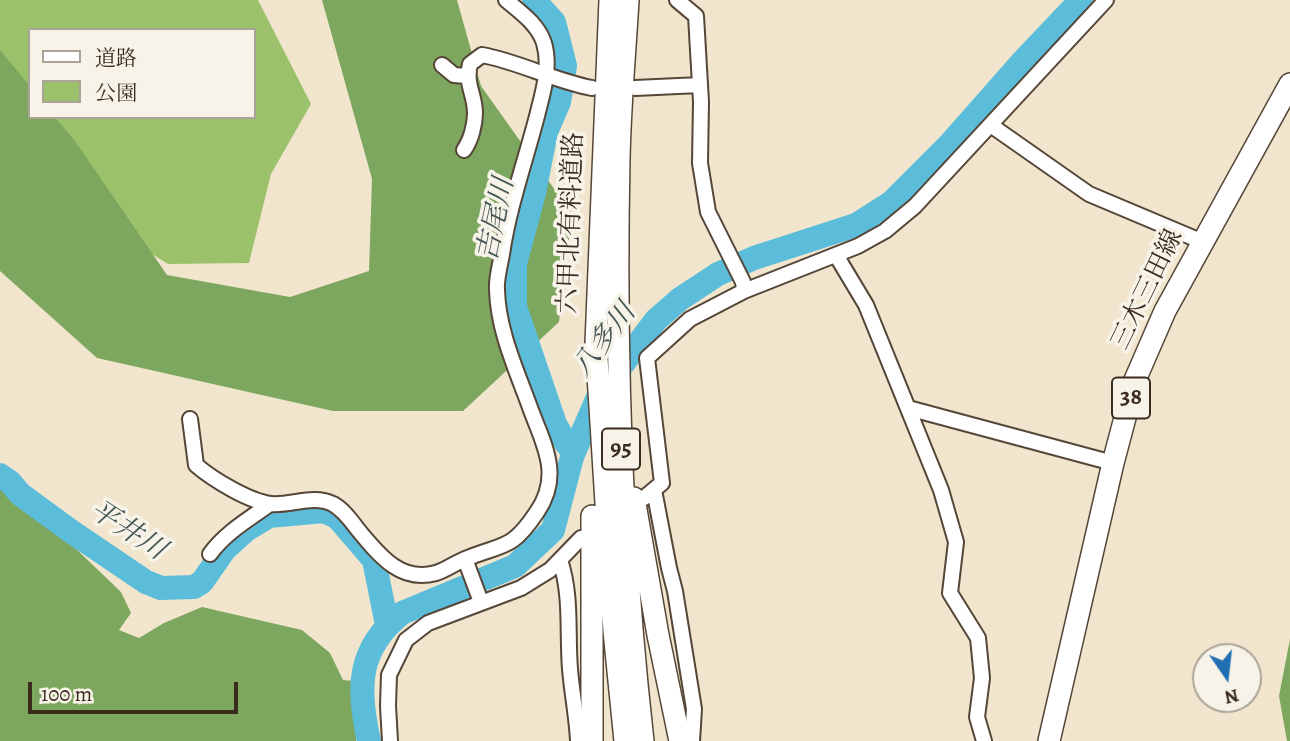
<!DOCTYPE html>
<html>
<head>
<meta charset="utf-8">
<style>
	body { margin:0 }
	#map { position:relative; width:1290px; height:741px; overflow:hidden; background:#f1e6cd; font-family:Alegreya,"Noto Serif JP",serif }
	canvas { display:block }
	.legend { position:absolute; left:28px; top:28px; width:228px; height:91px; box-sizing:border-box; background:#f7f3e8; border:2px solid #aca397; margin:0; padding:9px 12px; list-style:none; font-size:21px; color:#3b2a1e }
	.legend li { display:flex; align-items:center; gap:14px; height:35px }
	.legend b { width:35px; border:2px solid #aca397 }
	.north { position:absolute; left:1192px; top:643px; width:70px; height:70px; box-sizing:border-box; background:#f7f3e8; border:2px solid #aca397; border-radius:50%; rotate:166deg; font-size:19px; font-weight:700; line-height:28px; text-align:center; color:#3b2a1e }
	.north::after { content:''; display:block; margin:auto; width:24px; height:32px; background:#1f6fb2; clip-path:polygon(50% 0,100% 100%,50% 72%,0 100%) }
	.scale { position:absolute; left:28px; top:682px; width:210px; height:32px; box-sizing:border-box; border:4px solid #3b2a1e; border-top:0; padding-left:9px; font-size:21px; line-height:24px; white-space:nowrap; color:#3b2a1e; -webkit-text-stroke:5px #f7f3e8; paint-order:stroke }
</style>
</head>
<body>
<div id="map">
<canvas width="1290" height="741"></canvas>
<ul class="legend">
<li><b style="height:9px;background:#fff"></b>道路</li>
<li><b style="height:19px;background:#9cc16b"></b>公園</li>
</ul>
<div class="north">N</div>
<div class="scale">100 m</div>
</div>
<script>
const ctx = document.querySelector('canvas').getContext('2d');
ctx.lineJoin = 'round';
function fillPath(path, color) { ctx.fillStyle = color; ctx.fill(path, 'evenodd'); }
function trace(path, color, width, dash) { ctx.strokeStyle = color; ctx.lineWidth = width; ctx.lineCap = dash ? 'butt' : 'round'; ctx.setLineDash(dash || []); ctx.stroke(path); }
function write(font, color, halo, rows, align = 'center') {
  ctx.font = font + ' Alegreya,"Noto Serif JP",serif'; ctx.lineWidth = 7; ctx.setLineDash([]); ctx.textBaseline = 'middle'; ctx.strokeStyle = halo; ctx.fillStyle = color; for (const [text, x, y, turn = 0] of rows) {
    ctx.save(); ctx.translate(x, y); ctx.rotate((+turn || 0) * Math.PI / 180); ctx.textAlign = isNaN(turn) ? turn : align; if (halo) ctx.strokeText(text, 0, 0); ctx.fillText(text, 0, 0); ctx.restore();
  }
}
const green = new Path2D(`
	M0 0H258L311 104 271 174 249 263 168 264 0 160ZM30 30H254V117H30Z`);
const forest = new Path2D(`
	M322 0H457L481 86 572 214 559 322 463 411H333L97 358 0 271V50L30 86V117H55L75 141 167 275 290 297 369 271 372 179Z
	M0 484 71 544 121 592 131 613 119 630 139 638 164 623 202 607 302 630 330 653 343 680 364 682 356 741H0Z
	M1290 639V741H1287L1279 696Z`);
const river = new Path2D(`
	M534 0 554 22 565 66 559 102 546 132 534 193 515 264V307L555 424 566 443 574 452
	M0 475 10 482 20 494 72 532 146 582 161 588 194 587 202 582 225 549 246 530 269 516 324 511 337 517 374 560 387 625
	M369 741C357 688 357 649 402 613L515 566 553 530 572 457 598 397 656 320 680 299 718 274 754 258 856 225 892 202 949 145 1024 60 1081 0`);
const street = new Path2D(`
	M677 0 696 16 701 102 700 163 708 212 743 282 744 291
	M442 65 454 75 467 76
	M635 88 700 85
	M992 126 1089 194 1203 242
	M464 150C471 140 475 125 475 113 475 94 465 85 470 64L482 55C520 62 554 81 592 88
	M836 255 866 305 941 490 956 542 950 593 978 638 982 678 977 717 984 741
	M908 408 1113 463
	M190 419 196 465C212 479 250 502 271 504 291 506 313 494 333 504 344 510 352 522 359 531 380 556 401 583 436 573 446 570 455 563 465 559 504 543 511 551 537 512 564 473 541 440 528 402 515 367 498 329 497 290 496 279 500 266 502 254 509 207 525 162 537 116 543 92 551 67 544 43 538 24 520 12 506 0
	M654 490 669 568 675 591 694 709 692 741
	M644 498 662 483 647 358 690 319 744 291 858 246 885 231 915 206 1106 0
	M210 554C225 533 249 519 270 504
	M465 559 481 602
	M560 560C572 596 567 632 570 669 572 694 577 717 578 741
	M390 741 388 706 389 675 406 640 428 623 521 588 550 570 581 538`);
const primary = new Path2D(`
	M610 0 596 343 614 631 625 741
	M628 0C625 53 620 106 619 159 615 353 621 548 643 741
	M634 498 658 635 680 741
	M592 741V516
	M1049 741 1113 463 1135 380 1165 311 1290 84`);
const shields = [
	[1131,398,38],
	[621,449,38]
];
const shieldNames = [
	["38",1131,398],
	["95",621,449]
];
const streetNames = [
	["六甲北有料道路",572,223,-88],
	["三木三田線",1148,290,-64]
];
const waterNames = [
	["吉尾川",497,220,-78],
	["八多川",605,341,-53],
	["平井川",127,531,33]
];
fillPath(green, '#9cc16b');
fillPath(forest, '#7da75f');
trace(river, '#5cbdda', 24);
trace(street, '#564638', 18);
trace(primary, '#564638', 24);
trace(street, '#fff', 14);
trace(primary, '#fff', 21);
for (const [x, y, w] of shields) { const box = new Path2D(); box.roundRect(x - w / 2, y - 20.5, w, 41, 5); ctx.fillStyle = '#f7f3e8'; ctx.fill(box); trace(box, '#3b2a1e', 2); }
write('bold 24px', '#3b2a1e', null, shieldNames);
write('26px', '#3b2a1e', '#f7f3e8', streetNames);
write('italic 28px', '#455656', '#f7f3e8', waterNames);
</script>
</body>
</html>
